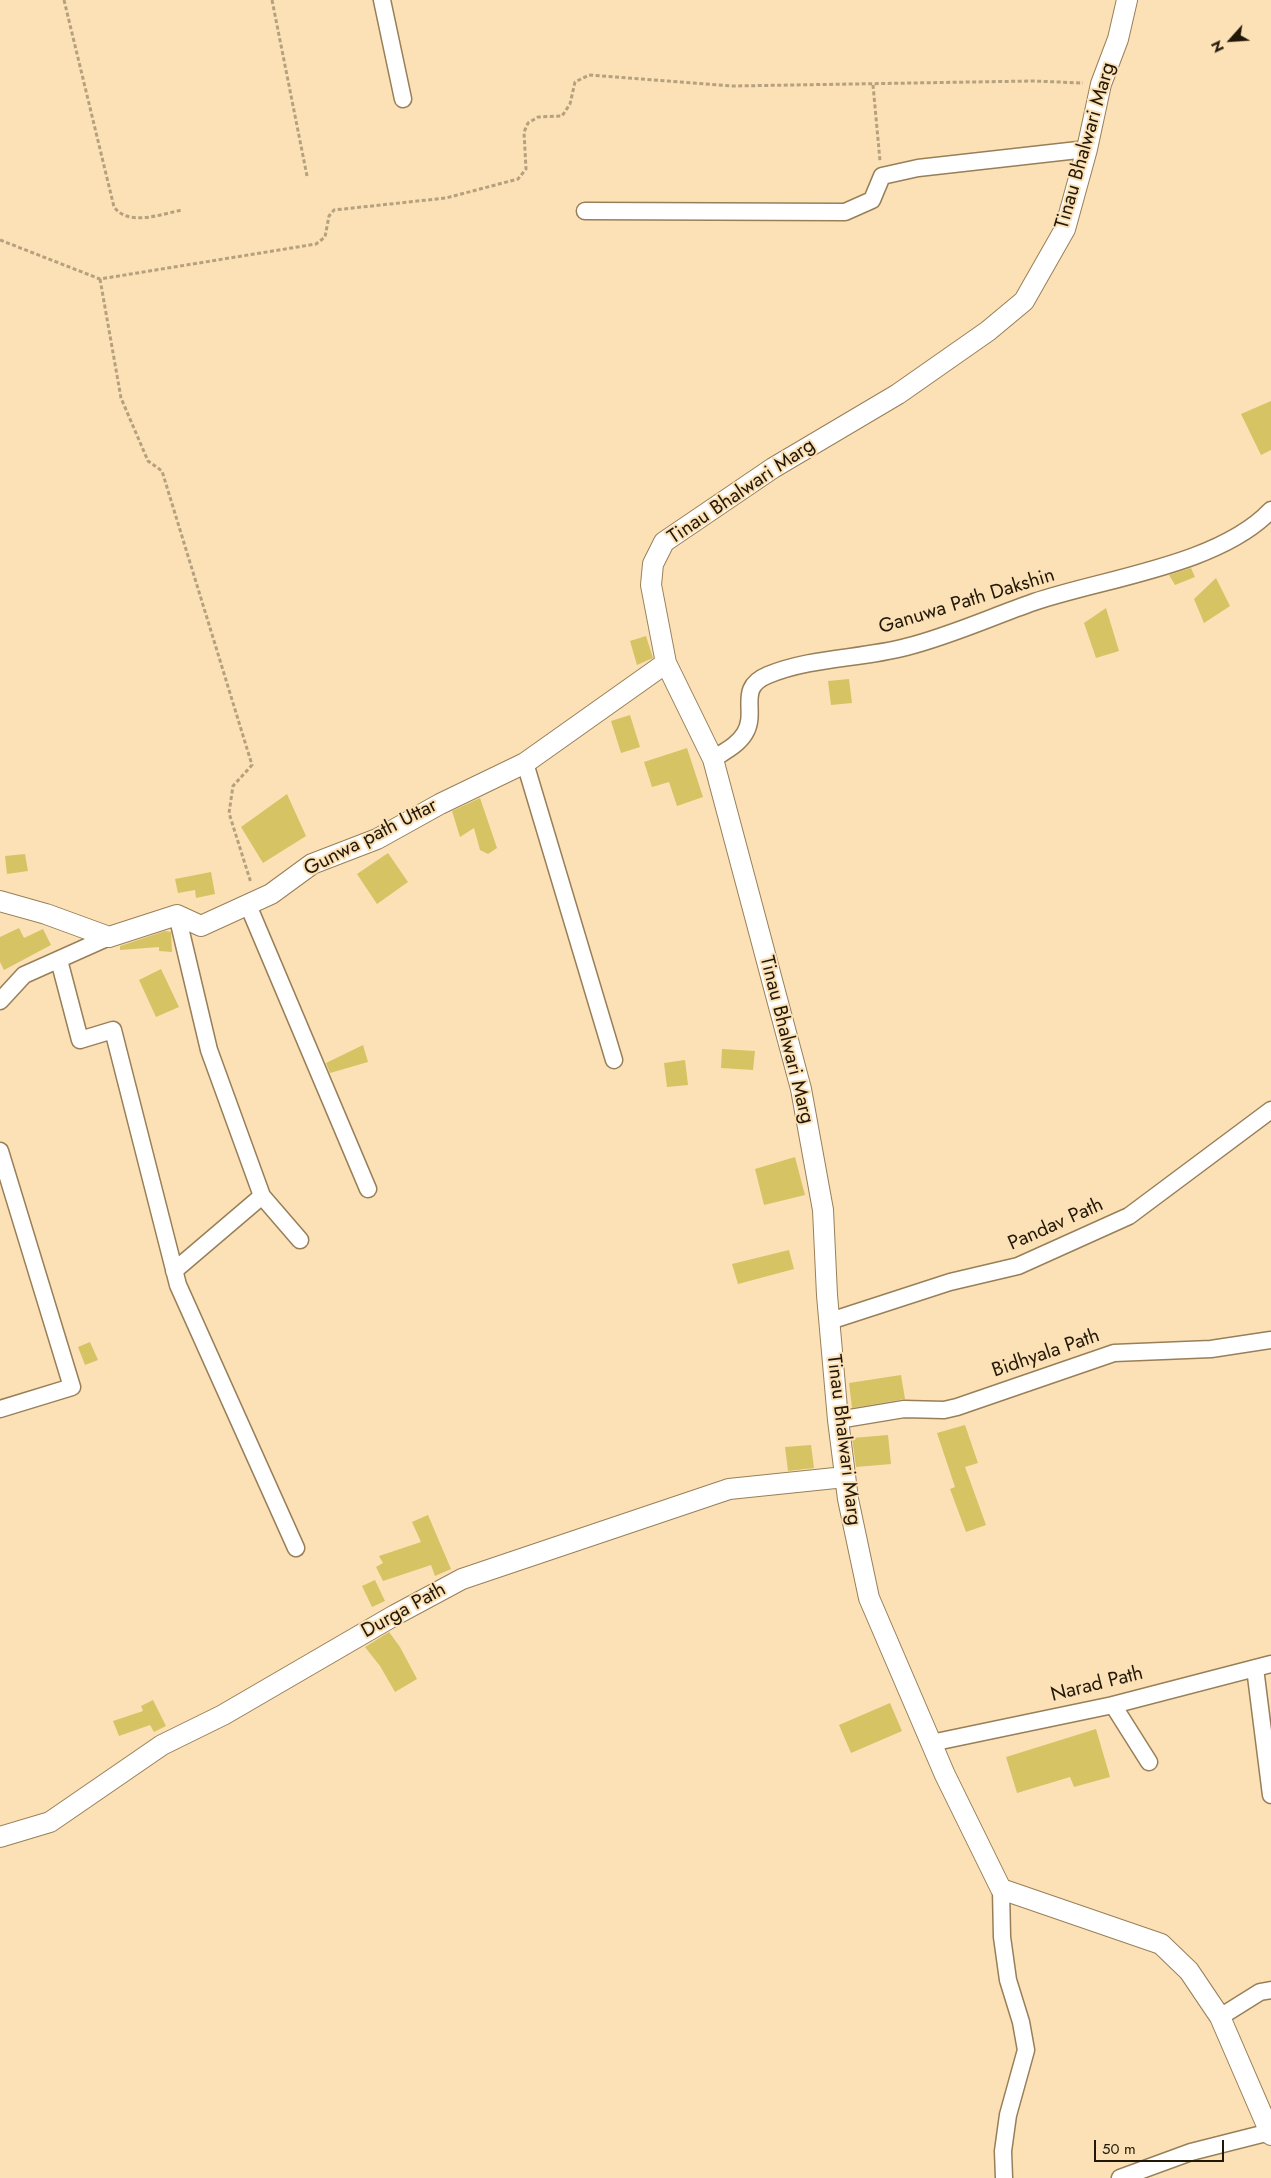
<!DOCTYPE html>
<html>
<head>
<meta charset="utf-8">
<style>
	body { margin:0 }
	#map { position:relative; width:1271px; height:2178px; overflow:hidden; background:#fce1b6; font-family:Jost,sans-serif }
	canvas { display:block }
	.north { position:absolute; left:1206px; top:15px; width:50px; height:50px; -webkit-text-stroke:4px #fce1b6; paint-order:stroke; rotate:244deg; font-size:14px; font-weight:700; line-height:20px; text-align:center; color:#211808 }
	.north::after { content:''; display:block; margin:auto; width:18px; height:22px; background:#211808; clip-path:polygon(50% 0,100% 100%,50% 72%,0 100%) }
	.scale { position:absolute; left:1094px; top:2140px; width:130px; height:22px; box-sizing:border-box; border:2px solid #211808; border-top:0; padding-left:6px; font-size:15px; line-height:18px; white-space:nowrap; color:#211808; -webkit-text-stroke:4px #fce1b6; paint-order:stroke }
</style>
</head>
<body>
<div id="map">
<canvas width="1271" height="2178"></canvas>
<div class="north">N</div>
<div class="scale">50 m</div>
</div>
<script>
const ctx = document.querySelector('canvas').getContext('2d');
ctx.lineJoin = 'round';
function fillPath(path, color) { ctx.fillStyle = color; ctx.fill(path, 'evenodd'); }
function trace(path, color, width, dash) { ctx.strokeStyle = color; ctx.lineWidth = width; ctx.lineCap = dash ? 'butt' : 'round'; ctx.setLineDash(dash || []); ctx.stroke(path); }
function write(font, color, halo, rows, align = 'center') {
  ctx.font = font + ' Jost,sans-serif'; ctx.lineWidth = 4; ctx.setLineDash([]); ctx.textBaseline = 'middle'; ctx.strokeStyle = halo; ctx.fillStyle = color; for (const [text, x, y, turn = 0] of rows) {
    ctx.save(); ctx.translate(x, y); ctx.rotate((+turn || 0) * Math.PI / 180); ctx.textAlign = isNaN(turn) ? turn : align; if (halo) ctx.strokeText(text, 0, 0); ctx.fillText(text, 0, 0); ctx.restore();
  }
}
const building = new Path2D(`
	M1271 401V450L1261 455 1241 414Z
	M1191 568 1195 577 1175 585 1169 575Z
	M1216 578 1230 606 1204 623 1194 599Z
	M1106 608 1119 651 1096 658 1084 623Z
	M646 636 653 658 637 665 630 641Z
	M849 679 852 703 831 705 828 681Z
	M630 715 640 747 621 753 611 721Z
	M687 748 703 797 677 806 669 782 652 787 644 762Z
	M287 794 306 836 263 863 241 827Z
	M480 798 497 848 488 854 480 850 474 828 460 837 452 811Z
	M388 853 408 882 377 904 357 874Z
	M25 854 28 871 7 874 5 856Z
	M211 872 215 894 196 898 195 890 178 893 175 879Z
	M19 928 24 938 43 929 51 945 4 970 0 962V937Z
	M165 931 171 932 172 952 159 951V947L120 950V946Z
	M161 969 179 1007 156 1017 139 980Z
	M363 1045 368 1062 330 1073 326 1063Z
	M722 1049 755 1051 753 1070 721 1068Z
	M685 1060 688 1085 667 1087 664 1063Z
	M795 1157 805 1195 764 1205 755 1169Z
	M789 1250 794 1269 738 1284 732 1264Z
	M90 1342 98 1360 85 1365 78 1347Z
	M901 1375 905 1399 852 1408 849 1383Z
	M965 1425 978 1463 965 1467 986 1525 966 1532 950 1489 955 1487 937 1433Z
	M888 1435 891 1464 856 1467 852 1438Z
	M811 1445 814 1468 788 1471 785 1447Z
	M428 1515 451 1569 435 1576 431 1565 383 1581 376 1567 383 1563 379 1556 421 1542 412 1522Z
	M375 1580 385 1601 372 1607 362 1586Z
	M389 1632 400 1647 417 1679 395 1692 380 1666 365 1647Z
	M153 1700 166 1726 154 1732 150 1725 119 1736 113 1721 143 1711 141 1706Z
	M890 1703 902 1731 851 1753 839 1725Z
	M1096 1729 1110 1777 1074 1787 1070 1777 1017 1793 1006 1757Z`);
const path = new Path2D(`
	M64 0 114 207C129 227 161 214 182 210
	M272 0 307 176
	M873 85 880 161
	M0 240 100 279 316 244 325 237 329 216 334 210 446 198 518 179 526 169 524 132 528 123 538 117 562 116 570 104 575 82 589 75 733 86 1032 81 1083 83
	M100 279 121 398 148 461 162 471 252 765 233 786 229 813 251 883`);
const minor = new Path2D(`
	M382 0 403 99
	M585 211 845 212 872 200 882 176 918 168 1087 149
	M713 759C725 751 738 745 745 733 758 711 736 688 768 675 812 657 861 659 906 647 950 636 991 617 1034 602 1105 578 1219 565 1271 510
	M525 763 614 1060
	M248 905 368 1189
	M177 915 209 1050 262 1196 300 1240
	M59 960 80 1040 113 1030 178 1285 296 1548
	M0 1001 24 975 109 937
	M0 1151 72 1387 0 1409
	M174 1271 262 1196
	M830 1321 950 1282 1018 1266 1129 1216 1271 1110
	M838 1420 904 1409 944 1410 957 1407 1114 1353 1211 1349 1271 1340
	M1255 1668 1271 1795
	M1113 1705 1149 1762
	M931 1743 1113 1705 1271 1664
	M1001 1889 1002 1937 1008 1980 1021 2022 1026 2050 1008 2115 1003 2151 1004 2178
	M1220 2017 1260 1992 1271 1990
	M1120 2178 1191 2152 1270 2132`);
const tertiary = new Path2D(`
	M1127 0 1118 39 1101 84 1087 149 1065 229 1024 301 988 331 898 394 773 468 664 542 653 564 651 585 666 663 713 759 801 1089 823 1210 827 1295 838 1420 848 1499 869 1598 945 1775 1001 1889 1161 1944 1189 1971 1220 2017 1271 2135
	M0 901 46 914 109 937 177 915 201 926 271 894 312 864 377 839 440 804 525 763 666 663
	M0 1837 50 1822 162 1745 223 1715 395 1615 462 1579 729 1489 845 1477`);
const streetNames = [
	["Tinau Bhalwari Marg",1086,146,-74],
	["Tinau Bhalwari Marg",742,492,-34],
	["Ganuwa Path Dakshin",967,602,-17],
	["Gunwa path Uttar",371,838,-27],
	["Tinau Bhalwari Marg",786,1040,76],
	["Pandav Path",1056,1225,-24],
	["Bidhyala Path",1046,1354,-19],
	["Tinau Bhalwari Marg",843,1440,83],
	["Durga Path",404,1611,-29],
	["Narad Path",1097,1685,-14]
];
fillPath(building, '#d5c364');
trace(minor, '#987f58', 19);
trace(tertiary, '#987f58', 22);
trace(path, '#b6a17f', 3, [4, 2.5]);
trace(minor, '#fff', 16);
trace(tertiary, '#fff', 20);
write('20px', '#211808', '#fce1b6', streetNames);
</script>
</body>
</html>
